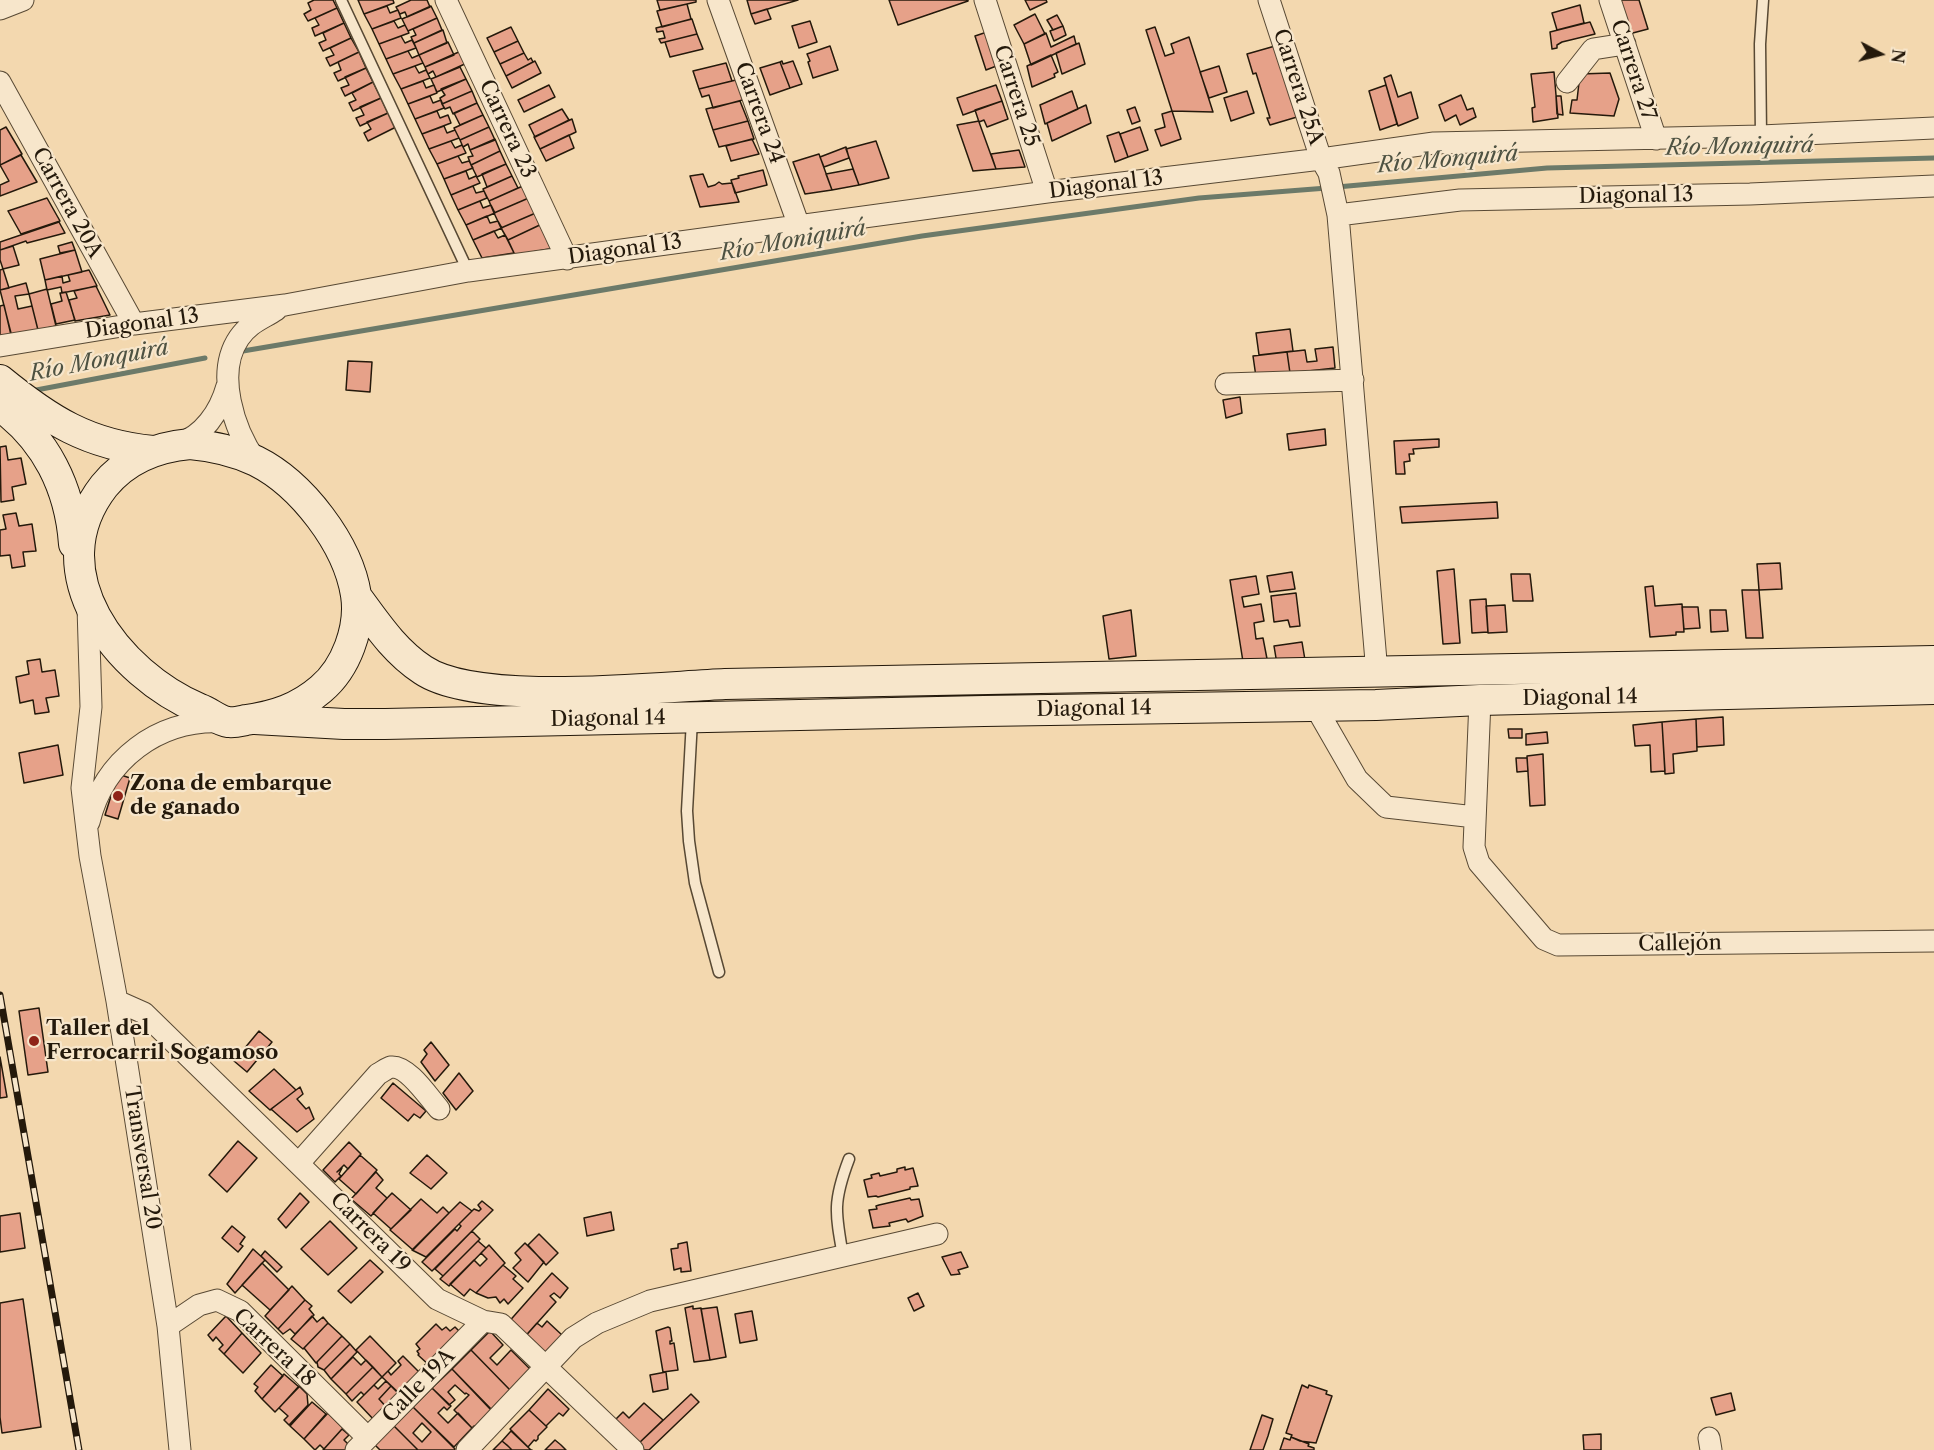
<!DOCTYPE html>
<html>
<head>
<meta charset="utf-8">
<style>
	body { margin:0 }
	#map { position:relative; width:1934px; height:1450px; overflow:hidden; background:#f3d8af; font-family:"Libre Caslon Text",serif }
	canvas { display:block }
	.north { position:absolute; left:1850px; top:24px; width:60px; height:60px; -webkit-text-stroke:4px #f7e6cb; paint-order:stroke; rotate:97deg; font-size:16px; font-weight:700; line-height:24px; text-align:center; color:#24190b }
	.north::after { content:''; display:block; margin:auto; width:21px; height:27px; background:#24190b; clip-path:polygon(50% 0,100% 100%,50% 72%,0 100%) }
</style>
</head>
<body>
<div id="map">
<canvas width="1934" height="1450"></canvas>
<div class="north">N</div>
</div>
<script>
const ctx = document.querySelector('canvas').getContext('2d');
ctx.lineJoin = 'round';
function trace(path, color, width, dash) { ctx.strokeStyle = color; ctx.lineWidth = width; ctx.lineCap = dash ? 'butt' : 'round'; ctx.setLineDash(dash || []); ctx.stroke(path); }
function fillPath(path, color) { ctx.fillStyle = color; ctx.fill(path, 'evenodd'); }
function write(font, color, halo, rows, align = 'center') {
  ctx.font = font + ' "Libre Caslon Text",serif'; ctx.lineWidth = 4.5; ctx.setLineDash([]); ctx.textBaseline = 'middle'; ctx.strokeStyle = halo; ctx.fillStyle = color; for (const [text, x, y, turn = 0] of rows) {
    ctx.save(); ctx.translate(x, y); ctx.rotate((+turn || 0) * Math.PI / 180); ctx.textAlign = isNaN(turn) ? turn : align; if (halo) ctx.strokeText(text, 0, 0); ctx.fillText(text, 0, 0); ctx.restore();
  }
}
const stream = new Path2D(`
	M1337 187 1547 168 1934 158
	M243 351 922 236 1199 198 1327 188
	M31 391 205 358`);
const building = new Path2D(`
	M314 0H333L337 8 308 21 304 14 311 10 308 3Z
	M358 0H393L394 3 364 14Z
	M411 0H427L430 7 407 17 405 12 400 14 396 7Z
	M657 0H696V2L660 10Z
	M747 0H798L751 14Z
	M889 0H968V1L898 25Z
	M1025 0H1046L1047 2 1030 10Z
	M1618 0H1639L1648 29 1629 34Z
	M687 4 691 19 662 27 657 11Z
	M1580 5 1584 23 1557 30 1552 13Z
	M387 6 390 13 398 10 401 18 372 29 364 14Z
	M431 6 437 18 408 31 402 19Z
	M337 8 344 23 315 36 312 28 319 25 315 18Z
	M767 9 771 19 755 24 751 14Z
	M1035 14 1045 34 1024 44 1014 25Z
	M1057 15 1063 26 1053 30 1047 20Z
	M437 18 442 30 414 43 411 37 416 35 413 29Z
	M692 19 697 34 661 43 659 39 665 38 663 31 657 32 656 28Z
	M394 21 398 28 405 25 409 33 379 44 372 29Z
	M810 21 817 42 799 48 792 26Z
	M1590 22 1595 34 1562 42 1557 45V48L1552 49 1550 32Z
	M344 23 351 38 323 51 319 43 326 40 323 33Z
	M1063 26 1066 35 1054 41 1050 31Z
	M511 27 518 41 494 52 487 38Z
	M1155 27 1165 56 1174 53 1171 44 1189 37 1213 112 1172 111 1146 30Z
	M443 30 447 43 419 55 414 43Z
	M987 32 999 65 986 70 975 36Z
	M1046 33 1051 47 1074 36 1076 44 1031 65 1024 44Z
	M697 34 703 49 670 57 665 42Z
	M401 36 405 43 412 40 416 48 386 59 379 44Z
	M351 38 359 52 330 66 326 58 334 55 330 48Z
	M518 41 524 53 500 64 494 52Z
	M448 42 454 55 425 67 419 55Z
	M1079 43 1085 64 1062 74 1056 53Z
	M830 46 838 70 813 78 808 62 810 61 807 54Z
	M1275 46 1297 117 1270 125 1267 118H1270L1256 73 1253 74 1247 54Z
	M408 51 412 58 419 55 423 63 393 74 386 59Z
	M461 51 467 63 436 77 433 71 428 74 425 67Z
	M359 52 366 68 338 81 334 73 341 70 338 62Z
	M524 53 528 60 531 58 533 62 506 76 500 64Z
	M1051 55 1058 72 1054 74 1055 77 1032 87 1027 66Z
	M535 61 541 73 512 88 506 76Z
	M782 61 783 64 793 61 802 84 790 88 780 62Z
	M780 62 790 88 770 95 760 68Z
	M726 63 732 81 699 89 693 71Z
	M415 66 419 73 426 70 430 78 401 89 393 74Z
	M1219 66 1227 92 1209 98 1200 72Z
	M460 67 466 79 437 92 431 79Z
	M366 68 373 82 345 96 341 88 349 85 345 77Z
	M1554 72 1558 118 1533 122 1532 108 1535 107 1531 74Z
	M1610 73 1619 99 1614 116 1570 113 1572 100H1577L1580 74Z
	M1391 75 1398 97 1411 92 1418 118 1398 126 1384 78Z
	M466 79 472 91 442 104 440 98 445 95 441 89Z
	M740 79 746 99 713 108 709 95 702 97 699 89Z
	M423 81 426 88 434 85 437 93 408 104 401 89Z
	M373 82 381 98 353 111 349 103 356 100 352 93Z
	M549 85 555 97 524 112 518 100Z
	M996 85 1002 101 963 115 957 98Z
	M1386 85 1397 124 1380 130 1369 91Z
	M472 91 477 103 453 114 450 107 445 109 442 104Z
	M1072 91 1078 109 1045 124 1040 105Z
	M1247 91 1254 113 1231 121 1224 98Z
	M1461 95 1467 110 1473 108 1476 117 1460 125 1456 115 1445 121 1439 105Z
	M430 96 433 103 441 100 444 108 415 119 408 104Z
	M1556 96H1561L1563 115 1557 114Z
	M381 98 388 113 360 126 356 118 364 115 360 107Z
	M740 101 748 121 713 130 706 109Z
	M1002 101 1008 119 987 127 984 120 979 122 975 110Z
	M477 103 483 115 460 125 454 113Z
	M1086 105 1091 123 1052 141 1047 123Z
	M1135 107 1140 121 1132 124 1127 110Z
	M562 109 569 120 535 137 529 125Z
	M437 111 440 118 448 115 451 123 422 134 415 119Z
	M1172 111 1181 139 1161 146 1155 130 1165 127 1162 114Z
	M388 113 396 127 368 141 364 133 371 129 367 122Z
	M483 115 489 127 460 140 454 128Z
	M572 119 576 132 540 149 534 137Z
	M748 121 754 139 719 147 713 130Z
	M979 121V122L996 169 973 171 957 125Z
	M444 126 447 133 455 130 459 138 429 149 422 134Z
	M6 127 22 154 0 165V130Z
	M489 127 495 140 470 150 468 144 463 147 460 140Z
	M1140 127 1148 150 1128 157 1120 134Z
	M1119 132 1128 157 1115 162 1107 136Z
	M569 135 574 148 546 161 540 149Z
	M495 139 500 151 471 165 468 157 473 156 470 150Z
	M752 139 759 154 731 161 726 146Z
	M451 141 455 148 462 145 466 153 437 164 429 149Z
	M876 141 889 178 859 185 846 149Z
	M846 147 849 158 824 167 820 157Z
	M1019 150 1025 167 996 169 991 154Z
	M500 151 506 164 477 177 471 165Z
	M819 154 832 190 805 194 793 162Z
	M21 155 37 182 0 196V185L9 181 0 165Z
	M458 156 462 163 469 161 473 168 444 179 437 164Z
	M506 164 512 176 487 187 482 174Z
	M853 169 859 185 832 190 826 174Z
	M763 170 767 185 735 193 731 180 739 178 738 176Z
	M466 171 469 179 476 176 480 183 451 195 444 179Z
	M703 174 708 187 715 185 719 182 722 184 732 183 739 202 700 207 690 176Z
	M512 176 518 188 489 201 483 189Z
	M525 185 531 197 494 213 489 201Z
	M473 186 476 193 484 191 487 198 458 210 451 195Z
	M531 197 538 212 501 228 494 213Z
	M47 198 60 221 21 234 8 211Z
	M480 201 483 208 491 205 495 213 466 225 458 210Z
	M538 212 544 223 508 240 501 228Z
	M487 216 490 223 498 221 502 228 473 240 466 225Z
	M59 222 65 233 27 243 26 241 0 250V242Z
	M544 223 555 248 515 255 508 240Z
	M494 231 498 238 505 235 514 253 482 258 473 240Z
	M72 242 75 250 60 253 58 246Z
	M13 246 19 265 3 269 0 260V250Z
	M75 250 82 272 45 280 40 259Z
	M3 269 9 288 0 290V270Z
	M89 270 97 286 62 293 61 287 47 290 45 280 62 276 63 283 70 281 68 275Z
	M26 283 29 294 15 296 18 309 32 306 38 330 12 337 0 290Z
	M96 286 110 315 75 321 69 300 77 298 74 291Z
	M47 289 56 326 38 330 29 294Z
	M66 292 75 320 56 324 51 304 62 301 60 293Z
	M4 305 11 335 0 338V306Z
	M1290 329 1293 351 1259 355 1256 333Z
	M1333 347 1335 368 1290 373 1287 352 1305 350 1307 362 1317 361 1315 349Z
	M1287 352 1290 373 1256 377 1253 356Z
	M348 361 372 362 370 392 346 390Z
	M1240 397 1242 413 1226 418 1223 400Z
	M1325 429 1326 445 1289 450 1287 434Z
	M1439 439V447L1413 449 1414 454H1409L1410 461 1404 462 1405 474H1396L1394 441Z
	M6 446 8 460 21 458 26 484 12 487 14 500 1 502 0 447Z
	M1497 502 1498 518 1402 523 1400 507Z
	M16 513 19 526 32 524 36 551 23 552 25 566 12 568 10 555 0 556V530L6 529 3 515Z
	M1780 563 1782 589 1759 590 1757 564Z
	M1454 569 1460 643 1443 644 1437 571Z
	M1292 572 1295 589 1270 592 1267 576Z
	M1511 574H1530L1533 601H1513Z
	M1256 576 1259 594 1242 597 1244 607 1261 604 1264 621 1254 623 1256 639 1263 638 1268 664 1244 668 1230 580Z
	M1653 586 1655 606 1682 604 1684 632H1676V635L1650 637 1645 587Z
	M1742 590H1759L1763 638H1746Z
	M1296 593 1300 626 1290 627 1288 620 1274 622 1271 596Z
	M1486 599 1488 632 1472 633 1470 600Z
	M1505 605 1507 632 1488 633 1486 606Z
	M1682 607H1698L1700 628 1684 629Z
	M1131 610 1136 656 1109 659 1103 616Z
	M1710 610H1726L1728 631 1711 632Z
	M1302 642 1306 666 1278 670 1274 646Z
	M40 659 42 672 55 670 59 696 46 698 49 712 35 714 33 700 20 703 16 677 29 674 27 661Z
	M1723 717 1724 745 1697 747 1696 719Z
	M1696 719 1697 751 1673 754 1674 773 1665 774 1662 722Z
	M1662 722 1665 771 1651 772 1650 745 1635 746 1633 725Z
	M1508 729H1522V738H1509Z
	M1547 732 1548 743 1526 745V734Z
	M58 745 63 775 24 783 19 753Z
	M1543 754 1545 805 1530 806 1527 756Z
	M1516 758H1527L1528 771 1517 772Z
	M118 774 130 778 118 819 105 815Z
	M39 1008 48 1072 28 1075 19 1011Z
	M259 1031 272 1042 247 1072 234 1061Z
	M431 1042 449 1065 435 1081 421 1062 427 1054 424 1050Z
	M0 1057 7 1097 0 1098Z
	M274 1069 296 1090 270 1110 249 1091Z
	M459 1073 473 1091 456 1110 443 1093Z
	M393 1083 426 1111 420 1118 414 1114 408 1121 381 1098Z
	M300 1087 303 1094 297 1099 306 1109 309 1107 314 1119 297 1132 271 1109Z
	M238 1141 257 1158 227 1192 209 1175Z
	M349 1142 361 1154 348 1169 344 1165 337 1172 342 1168 339 1174 341 1176 335 1182 323 1170Z
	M360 1155 377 1170 356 1194 339 1179Z
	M427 1155 447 1173 431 1189 410 1173Z
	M905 1167V1170L913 1168 918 1186 910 1187V1189L878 1197 876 1196 868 1197 864 1180 872 1178 871 1175 879 1173 880 1176 897 1172V1169Z
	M376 1172 383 1180 376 1188 387 1198 371 1216 351 1199Z
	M300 1193 309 1202 286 1228 278 1219Z
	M392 1193 411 1210 391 1229 373 1213Z
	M910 1198 911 1200 919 1199 923 1216 908 1222 906 1219 889 1223 890 1226 873 1228 869 1210 877 1209 876 1206 879 1205Z
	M421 1199 437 1213 443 1207 449 1213 413 1250 390 1230Z
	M482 1201 493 1210 432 1271 422 1262 455 1229 457 1231 461 1226 459 1224 474 1209 479 1211 481 1209 478 1205Z
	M460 1202 472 1211 426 1257 412 1250Z
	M611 1212 614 1230 587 1236 584 1218Z
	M20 1213 25 1248 0 1252V1216Z
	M330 1221 357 1248 328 1275 301 1249Z
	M232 1226 245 1237 240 1244 243 1246 238 1252 222 1238Z
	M472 1231 480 1239 443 1276 435 1269Z
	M539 1234 558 1253 546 1265 528 1245Z
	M478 1241 486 1248 449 1286 440 1279Z
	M687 1242 691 1271 681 1272V1268L674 1270 671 1249 678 1248V1244Z
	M525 1243 544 1262 528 1282 513 1268 521 1260 515 1253Z
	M489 1245 505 1263 476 1293 470 1289 464 1296 450 1284 474 1260 480 1266 487 1259 481 1253Z
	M253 1249 265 1260 235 1293 227 1284Z
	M265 1251 282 1267 277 1272 261 1256Z
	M961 1252 968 1267 958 1270 960 1274 951 1275 942 1257Z
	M370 1260 383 1272 351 1303 338 1291Z
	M262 1263 289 1290 270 1310 242 1285Z
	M503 1265 516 1276 513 1279 523 1288 508 1304 504 1299 500 1303 496 1297 488 1298 476 1293Z
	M552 1273 568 1288 560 1298 554 1293 550 1296 556 1302 522 1340 506 1325Z
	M292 1286 305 1300 278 1329 265 1316Z
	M918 1293 924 1306 914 1311 908 1298Z
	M23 1299 41 1427 2 1433 0 1417V1303Z
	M305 1300 312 1306 309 1309 314 1315 295 1334 290 1329 283 1334 278 1329Z
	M693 1306V1309L701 1308 710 1360 694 1362 685 1308Z
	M717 1307 726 1357 710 1360 701 1309Z
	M752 1311 757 1340 740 1343 735 1314Z
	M226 1316 242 1333 224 1354 219 1349 223 1345 216 1337 213 1341 208 1335Z
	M312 1316 317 1322 323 1317 328 1323 303 1349 291 1339Z
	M547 1321 563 1336 542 1359 521 1341 537 1323 542 1327Z
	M328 1323 342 1336 316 1363 304 1348Z
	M436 1324 442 1330 446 1327 450 1331 455 1327 460 1332 430 1366 418 1355 419 1354 417 1351 420 1349 416 1344Z
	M668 1327 670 1328 672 1341H670V1344L674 1343 678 1370 663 1372 656 1331Z
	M490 1331 503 1345 490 1358 497 1365 511 1350 532 1371 511 1391 471 1350Z
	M242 1333 261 1353 243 1373 224 1354Z
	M342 1336 350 1344 324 1370 318 1367 317 1362Z
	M370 1336 396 1363 382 1377 356 1350Z
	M350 1344 357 1352 331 1379 324 1370Z
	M471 1350 510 1390 491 1410 452 1369Z
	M403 1356 423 1376 402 1396 382 1377 388 1371 391 1375 401 1365 398 1361Z
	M353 1357 361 1365 366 1360 373 1367 346 1394 331 1379Z
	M271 1365 283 1376 262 1399 255 1391 258 1387 254 1384Z
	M373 1367 382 1377 364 1395 361 1392 352 1401 346 1394Z
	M452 1369 493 1411 485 1416 486 1418 481 1420 477 1426H474L472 1428 454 1410 469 1395 466 1393 465 1394 455 1385 448 1392 455 1400 449 1405 432 1388Z
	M666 1372 668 1389 653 1392 650 1375Z
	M284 1374 299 1387 275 1412 262 1399Z
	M386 1381 391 1386 379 1399 388 1409 376 1422 357 1402 374 1385 378 1389Z
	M1302 1385 1308 1388 1309 1385 1327 1391 1326 1394 1332 1396 1316 1443 1300 1441 1291 1437 1292 1435 1286 1433Z
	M299 1386 307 1394 308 1405 289 1425 284 1420 288 1416 279 1408Z
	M391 1386 402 1397 390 1411 379 1399Z
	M432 1388 451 1406 447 1410 444 1407 438 1413 448 1423 458 1413 472 1428 454 1447 413 1407Z
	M548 1389 569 1409 563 1416 559 1413 546 1426 529 1410Z
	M1731 1393 1735 1410 1716 1415 1711 1398Z
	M691 1394 699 1402 649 1450H642L637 1445Z
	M312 1402 326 1414 304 1439 290 1426Z
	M644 1403 663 1420 638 1444 613 1422 623 1412 629 1418Z
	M413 1407 455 1449 454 1450H418L394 1426ZM422 1423 431 1432 422 1442 413 1433Z
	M529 1410 547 1427 538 1436V1439L536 1441 534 1440 528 1447 510 1429Z
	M328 1413 343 1428 324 1449 320 1445 315 1450 304 1439Z
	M1262 1415 1273 1419 1268 1436 1263 1450H1250Z
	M394 1426 418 1450H380L375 1445Z
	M342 1429 349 1435 344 1440 351 1447 348 1450H323Z
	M511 1431 531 1450H532H512L507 1445 502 1441Z
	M1601 1434V1450H1584L1583 1435Z
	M1291 1437 1309 1444 1308 1446 1314 1448V1450H1280L1284 1438 1290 1440Z
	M555 1440 561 1445 566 1450H545Z
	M502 1441 509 1447 512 1450H493Z`);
const lane = new Path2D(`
	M341 0 468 271
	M1761 136 1760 44 1763 0
	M692 720 687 811 689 841 695 883 719 972
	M843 1256C835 1212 833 1201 849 1159`);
const street = new Path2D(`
	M446 0 567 259
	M718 0 799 226
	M985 0 1047 192
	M1269 0 1321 159 1329 173 1338 215 1377 673
	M1610 0 1656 139
	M0 9 23 0
	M0 82 134 324
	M1567 82 1593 49 1625 44
	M1338 215 1460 200 1750 194 1934 186
	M0 346 134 324 285 305 468 271 1047 192 1321 159 1434 143 1761 136 1934 128
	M1226 384 1353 380
	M177 444C203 437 220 411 227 386
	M256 461C234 430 215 373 239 338 249 323 262 319 276 310
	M88 607 91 707 82 788 90 856 117 1001 168 1326 180 1450
	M1480 700 1474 847 1479 863 1544 939 1558 945 1934 941
	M1315 706 1357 779 1386 807 1475 817
	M89 822C104 760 158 719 222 722
	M117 1001 144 1013 437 1299 483 1321 501 1324 633 1450
	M299 1163 378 1074C382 1072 387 1068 391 1067 408 1065 429 1098 439 1109
	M168 1326 199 1305 217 1300 240 1311 368 1438
	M1709 1438 1711 1450
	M356 1450 483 1321
	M467 1450 573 1338 597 1323 650 1301 937 1234`);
const secondary = new Path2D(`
	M0 380C49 420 88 445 153 451
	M0 406C46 439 70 488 74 544
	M190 444C213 446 235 451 256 461 302 484 348 544 356 595 361 628 346 668 321 689 299 708 275 716 246 720 241 721 234 723 228 722 219 721 209 712 200 709 117 674 37 572 104 486 126 459 156 447 190 444Z
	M356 596C376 623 394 651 423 670 478 707 655 687 725 684L1934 661
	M255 719 344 724H385L984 711 1376 705 1480 700 1934 689`);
const rail = new Path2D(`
	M0 995 79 1450`);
const markers = [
	[118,796,6,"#8f2418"],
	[34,1041,6,"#8f2418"]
];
const streetNames = [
	["Carrera 27",1633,70,72],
	["Carrera 25A",1298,87,72],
	["Carrera 25",1016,96,72],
	["Carrera 24",759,113,70],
	["Carrera 23",507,129,65],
	["Diagonal 13",1106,185,-7],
	["Diagonal 13",1636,196,-1],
	["Carrera 20A",67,203,61],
	["Diagonal 13",625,250,-8],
	["Diagonal 13",142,324,-8],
	["Diagonal 14",1580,698,-1],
	["Diagonal 14",1094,709,-1],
	["Diagonal 14",608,719,-1],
	["Callejón",1680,944,-1],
	["Transversal 20",142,1158,81],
	["Carrera 19",370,1233,45],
	["Carrera 18",274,1348,43],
	["Calle 19A",419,1386,-46]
];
const poiNames = [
	["Zona de embarque",130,784],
	["de ganado",130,808],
	["Taller del",46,1029],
	["Ferrocarril Sogamoso",46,1053]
];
const waterNames = [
	["Río Moniquirá",1740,147,-1],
	["Río Monquirá",1448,160,-5],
	["Río Moniquirá",793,241,-10],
	["Río Monquirá",99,361,-11]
];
trace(stream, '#6c7a69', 5);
fillPath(building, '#e6a189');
trace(building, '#24190b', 1.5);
trace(lane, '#584934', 13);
trace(street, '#584934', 23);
trace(secondary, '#24190b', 32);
trace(lane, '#f7e6cb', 10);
trace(street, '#f7e6cb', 21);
trace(secondary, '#f7e6cb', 30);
trace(rail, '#24190b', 7);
trace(rail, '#f7e6cb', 4.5, [14]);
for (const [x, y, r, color] of markers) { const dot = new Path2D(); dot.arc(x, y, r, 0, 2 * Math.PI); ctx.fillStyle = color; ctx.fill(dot); trace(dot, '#f7e6cb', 2); }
write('21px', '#24190b', '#f7e6cb', streetNames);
write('bold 21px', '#24190b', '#f7e6cb', poiNames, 'left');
write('italic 22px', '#4e5242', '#f7e6cb', waterNames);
</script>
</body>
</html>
